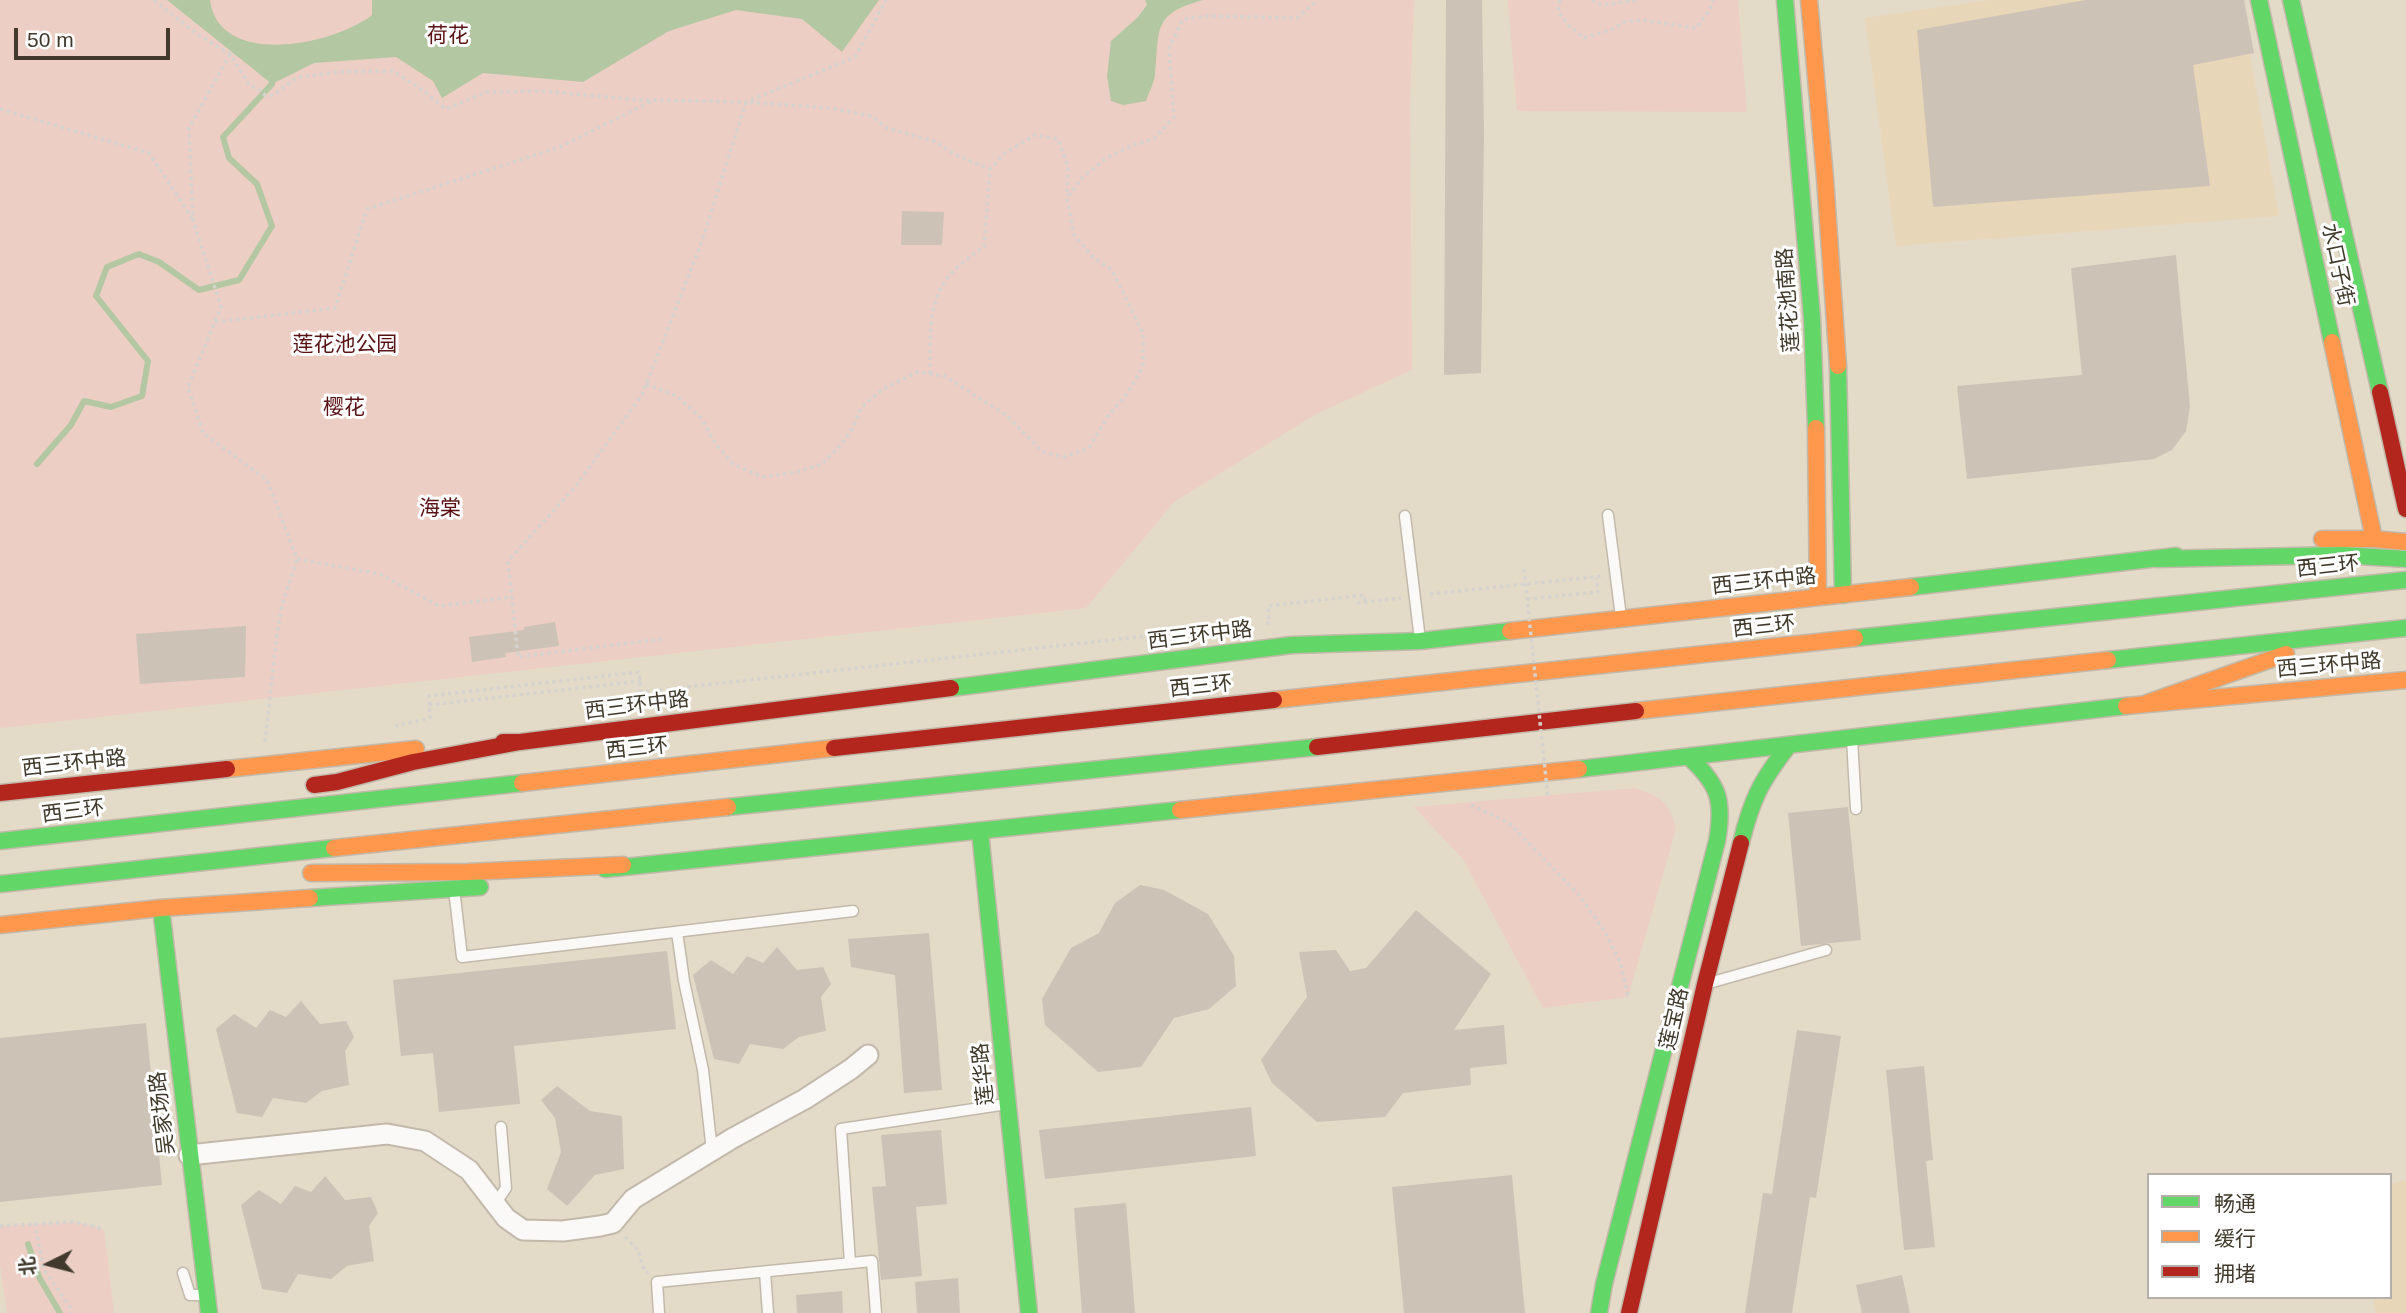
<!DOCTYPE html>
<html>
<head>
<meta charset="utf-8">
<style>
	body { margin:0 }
	#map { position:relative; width:2406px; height:1313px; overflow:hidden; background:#e4dac8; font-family:Arial,"Noto Sans SC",sans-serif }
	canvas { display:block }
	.legend { position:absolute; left:2147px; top:1173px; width:245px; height:126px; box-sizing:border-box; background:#fff; border:2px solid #b3b0ab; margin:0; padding:9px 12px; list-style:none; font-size:21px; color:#40392c }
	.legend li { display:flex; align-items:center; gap:14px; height:35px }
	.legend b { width:35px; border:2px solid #b3b0ab }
	.north { position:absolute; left:14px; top:1229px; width:70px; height:70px; -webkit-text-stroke:5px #fff; paint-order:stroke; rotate:264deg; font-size:19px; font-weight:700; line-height:28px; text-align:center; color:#40392c }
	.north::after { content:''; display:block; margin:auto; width:24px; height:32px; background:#40392c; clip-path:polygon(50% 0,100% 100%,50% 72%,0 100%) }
	.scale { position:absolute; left:14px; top:28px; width:156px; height:32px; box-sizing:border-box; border:4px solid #40392c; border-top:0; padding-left:9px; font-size:21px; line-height:24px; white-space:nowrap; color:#40392c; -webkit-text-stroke:5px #fff; paint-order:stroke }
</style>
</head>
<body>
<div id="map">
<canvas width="2406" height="1313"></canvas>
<ul class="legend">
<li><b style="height:9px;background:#63d668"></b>畅通</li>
<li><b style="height:9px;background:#ff974d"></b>缓行</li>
<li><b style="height:9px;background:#b3261e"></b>拥堵</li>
</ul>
<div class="north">北</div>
<div class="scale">50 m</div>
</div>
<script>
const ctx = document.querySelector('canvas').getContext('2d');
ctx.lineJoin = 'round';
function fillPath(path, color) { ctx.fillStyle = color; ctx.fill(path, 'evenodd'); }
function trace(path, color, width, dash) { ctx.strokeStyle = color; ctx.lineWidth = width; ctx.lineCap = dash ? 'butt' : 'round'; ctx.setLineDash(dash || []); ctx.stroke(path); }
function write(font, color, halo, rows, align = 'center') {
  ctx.font = font + ' Arial,"Noto Sans SC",sans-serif'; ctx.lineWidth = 6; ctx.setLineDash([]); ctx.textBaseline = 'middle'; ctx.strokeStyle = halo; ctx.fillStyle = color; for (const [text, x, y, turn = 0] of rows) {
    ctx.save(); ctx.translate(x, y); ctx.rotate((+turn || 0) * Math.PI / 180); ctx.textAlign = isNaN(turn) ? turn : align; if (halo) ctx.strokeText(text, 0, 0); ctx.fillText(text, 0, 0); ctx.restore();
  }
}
const built = new Path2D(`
	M1990 0H2240L2279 216 1896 246 1865 18Z
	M2406 1180V1313H2376L2373 1297H2390V1184Z`);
const green = new Path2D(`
	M0 0H1414L1410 103 1412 370 1316 414 1174 502 1086 608 0 728Z
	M1508 0H1738L1747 112 1517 111Z
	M1635 788C1661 797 1669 801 1676 829L1628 997 1543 1008 1463 859 1414 807Z
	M74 1222 104 1229 114 1313H7L0 1264V1226Z`);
const water = new Path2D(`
	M167 0H210C219 69 334 45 372 15V0H879L842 52 802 19 736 10 669 31 583 82 483 73 442 98 433 81 396 57 314 63 272 84Z
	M1145 0H1203C1151 14 1160 30 1155 75 1154 83 1149 92 1146 101L1123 105 1111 101 1107 76 1111 41 1137 18 1147 5Z`);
const stream = new Path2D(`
	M37 464 71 425 84 401 111 407 142 396 148 361 96 296 107 267 139 254 159 262 199 290 239 280 272 226 257 184 229 158 223 137 272 84
	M28 1244 39 1277 60 1313`);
const building = new Path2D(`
	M1446 0H1482L1484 132 1481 373 1444 375Z
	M2086 0H2244L2254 53 2193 65 2210 186 1933 207 1917 30Z
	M902 211 944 212 942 245H901Z
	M2176 255 2190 407 2186 431 2172 450 2154 459 1967 479 1957 386 2082 375 2071 268Z
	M555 622 559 646 505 653 506 657 472 662 469 637 524 630V627Z
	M246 626 245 677 140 684 136 634Z
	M1848 807 1861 940 1801 946 1788 813Z
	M1140 885 1164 890 1208 914 1234 956 1236 986 1209 1009 1174 1018 1141 1067 1098 1072 1045 1025 1042 999 1071 948 1099 933 1115 903Z
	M1416 910 1491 974 1454 1030 1504 1025 1507 1064 1470 1068 1471 1085 1403 1093 1385 1117 1317 1122 1272 1083 1261 1060 1307 997 1299 952 1336 950 1350 971 1366 968Z
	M929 933 942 1090 904 1093 895 975 851 967 848 939Z
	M777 947 797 970 823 967 831 984 821 997 826 1031 799 1037 783 1049 750 1044 739 1064 714 1059 693 975 711 960 733 974 747 956 763 963Z
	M667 951 676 1029 514 1046 520 1104 439 1112 433 1053 401 1056 393 980Z
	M301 1001 320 1024 346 1021 354 1037 345 1051 349 1085 322 1091 306 1103 273 1098 262 1117 237 1113 216 1029 234 1014 256 1028 270 1010 286 1017Z
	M146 1023 162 1185 0 1202V1038Z
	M1797 1030 1841 1036 1816 1198 1810 1197 1792 1313H1745L1763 1193 1772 1194Z
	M1924 1066 1933 1160 1926 1161 1935 1247 1904 1250 1886 1070Z
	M557 1086 590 1111 622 1116 624 1169 595 1175 567 1206 547 1189 561 1152 555 1118 541 1100Z
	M1251 1107 1256 1156 1045 1179 1039 1130Z
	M941 1130 947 1204 916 1207 922 1276 881 1280 872 1187 886 1186 881 1135Z
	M1512 1175 1525 1313H1404L1392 1187Z
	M325 1176 345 1200 371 1197 378 1213 369 1226 374 1261 347 1266 331 1279 298 1274 287 1293 262 1289 241 1205 259 1190 281 1204 295 1186 311 1192Z
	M1126 1203 1135 1313H1082L1074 1208Z
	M1902 1275 1910 1313H1862L1856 1285Z
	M958 1278 960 1313H917L915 1282Z
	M842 1291 843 1313H797L796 1295Z`);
const path = new Path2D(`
	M154 0 197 34 230 54 250 86 258 88 265 95H274L296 78 336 72 393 71 421 89 446 109 486 92 540 91 641 100 746 102 855 57 886 0
	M1560 0 1558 11 1568 25 1584 38 1613 29 1624 22 1642 20 1696 28 1709 11 1713 0
	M1592 0 1602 5 1638 0
	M230 54 189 128 193 220 221 307 188 387 203 433 267 480 297 559 380 574 439 606 512 597
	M0 109 149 153 192 218
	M215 322 335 308 367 209 560 147 652 101
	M930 374C931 339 926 303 950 275 959 264 973 255 984 246L990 169 1005 153 1035 135 1058 139 1068 167 1067 196
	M646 384 677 396 701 418 715 443 733 464 763 477 797 472 822 464 840 446 853 428 861 408 883 389 917 372 945 376 974 395 1006 415 1043 452 1064 457 1089 448 1108 416 1126 395 1143 367V333L1112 270 1094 258 1074 235 1067 198 1082 178 1105 159 1133 145 1154 139 1174 117 1169 48 1183 19 1208 16 1297 18 1318 0
	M1430 594 1603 576
	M1527 599 1598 592 1596 578
	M1357 603 1401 598
	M1266 623H1269L1268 606 1364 595 1365 602
	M662 639 518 657 508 561 575 487 642 395 702 241 746 102 830 108 871 116 887 128 934 141 956 155 990 169
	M429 705 641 681
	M395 726 430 718 429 696 639 672 641 692 1237 626
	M265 742 277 634 282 605 297 559
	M1471 805 1509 823 1580 896 1605 932 1621 964 1628 997
	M35 1223 43 1268 70 1307 71 1313
	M0 1226 74 1222 104 1229
	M625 1237 638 1250 644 1270 648 1273`);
const lane = new Path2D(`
	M1608 515 1621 617
	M1405 516 1420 640
	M1852 739 1856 809
	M454 889 462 957 853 911
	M677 932 684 981 703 1070 712 1151
	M1709 983 1826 950
	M495 1204 506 1188 501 1127
	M850 1263 841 1129 1007 1104
	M765 1272 768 1313
	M183 1273 190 1295H206
	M659 1313 657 1282 872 1261 876 1313`);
const street = new Path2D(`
	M189 1155 387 1134 425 1141 469 1170 506 1218 523 1230 563 1231 600 1226 613 1223 633 1199 733 1138 805 1099 851 1069 868 1055`);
const fast = new Path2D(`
	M1785 0 1812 318 1816 428
	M2259 0 2332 342
	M2291 0 2380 392
	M1838 366 1843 595
	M2157 559 2343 555 2406 559
	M1911 587 2176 556
	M1855 638 2406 580
	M2108 660 2406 628
	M951 688 1292 645 1420 641 1510 631
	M1579 769 2126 706
	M728 807 1317 747
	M980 831 1029 1313
	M0 841 522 783
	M1741 843C1752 798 1761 781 1789 745
	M605 869 1180 810
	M0 884 334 848
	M310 898 480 887
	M161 908 209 1313
	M1599 1313 1604 1284 1717 841C1724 801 1719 785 1690 758`);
const slow = new Path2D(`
	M1809 0 1825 178 1838 366
	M2332 342 2374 539
	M1816 428 1818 597
	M2322 539H2374L2406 542
	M1510 631 1911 587
	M1274 700 1855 638
	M2147 703 2286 654
	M2126 706 2406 680
	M1636 711 2108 660
	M227 769 416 749
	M522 783 834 748
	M1180 810 1579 769
	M334 848 728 807
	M311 873 467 872 623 865
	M0 925 161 908 310 898`);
const jam = new Path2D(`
	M2380 392 2406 509
	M503 742H520L951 688
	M1317 747 1636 711
	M834 748 1274 700
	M314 785 337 782 413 762 520 742
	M0 793 227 769
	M1629 1313 1705 984 1741 843`);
const pathBridge = new Path2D(`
	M1524 569 1548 798`);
const parkNames = [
	["荷花",448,36],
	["莲花池公园",345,345],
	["樱花",344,408],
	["海棠",440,509]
];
const streetNames = [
	["水口子街",2337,265,78],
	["莲花池南路",1789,300,-94],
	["西三环",2328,567,-6],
	["西三环中路",1764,582,-6],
	["西三环",1764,627,-6],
	["西三环中路",1200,636,-7],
	["西三环中路",2329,666,-5],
	["西三环",1201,687,-6],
	["西三环中路",637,706,-7],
	["西三环",637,749,-6],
	["西三环中路",74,764,-6],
	["西三环",73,812,-7],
	["莲宝路",1675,1019,-77],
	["莲华路",984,1074,-96],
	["吴家场路",163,1113,-97]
];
fillPath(built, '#e8d6b9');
fillPath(green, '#eccec4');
fillPath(water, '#b3c7a2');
trace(stream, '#b3c7a2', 6);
fillPath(building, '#cdc2b6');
trace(lane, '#c2b9ab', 13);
trace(street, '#c2b9ab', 23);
trace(fast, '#c2b9ab', 19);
trace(slow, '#c2b9ab', 19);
trace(jam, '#c2b9ab', 19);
trace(path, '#d6d3ce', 3.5, [3.5, 3.5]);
trace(lane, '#fbf9f7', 10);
trace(street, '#fbf9f7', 19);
trace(fast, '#63d668', 16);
trace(slow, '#ff974d', 16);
trace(jam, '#b3261e', 16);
trace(pathBridge, '#d6d3ce', 3.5, [3.5, 3.5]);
write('21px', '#591213', '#fff', parkNames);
write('21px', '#40392c', '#fff', streetNames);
</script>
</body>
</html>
